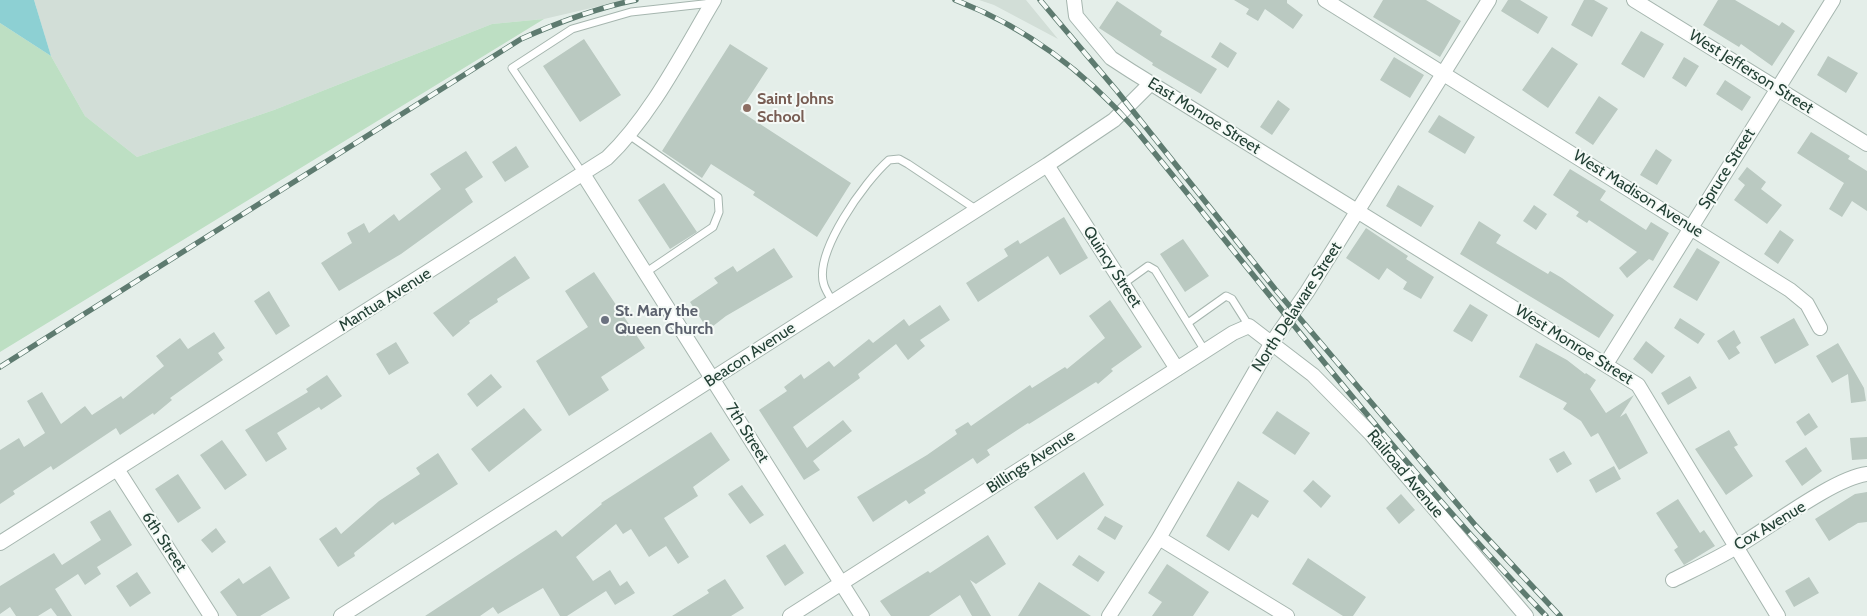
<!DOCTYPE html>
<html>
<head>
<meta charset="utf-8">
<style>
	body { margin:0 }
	canvas { display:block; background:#e4eee9 }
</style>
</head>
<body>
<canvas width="1867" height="616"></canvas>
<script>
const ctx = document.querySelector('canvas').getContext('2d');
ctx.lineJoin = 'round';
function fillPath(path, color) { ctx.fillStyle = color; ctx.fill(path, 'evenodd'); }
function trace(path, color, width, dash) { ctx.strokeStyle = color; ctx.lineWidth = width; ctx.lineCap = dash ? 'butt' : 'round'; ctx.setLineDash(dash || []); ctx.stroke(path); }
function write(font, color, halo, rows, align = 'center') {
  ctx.font = font + ' Cabin,sans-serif'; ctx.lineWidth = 4; ctx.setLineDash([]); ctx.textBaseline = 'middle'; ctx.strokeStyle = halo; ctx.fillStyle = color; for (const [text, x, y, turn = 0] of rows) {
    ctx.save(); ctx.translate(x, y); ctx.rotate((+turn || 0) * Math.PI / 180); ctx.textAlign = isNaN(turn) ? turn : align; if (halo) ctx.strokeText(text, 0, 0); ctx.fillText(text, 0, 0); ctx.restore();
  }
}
const built = new Path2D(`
	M34 0H626L544 19 492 24 274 110 137 157 85 116 51 56Z
	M979 0H1026L1058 39 994 5Z`);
const green = new Path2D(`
	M544 19 0 352V23L51 56 85 116 137 157 274 110 492 24Z`);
const water = new Path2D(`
	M0 0H34L51 56 0 23Z`);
const building = new Path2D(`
	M1234 0H1287V3L1303 15 1293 29 1265 9 1258 21 1246 14 1249 9Z
	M1383 0H1426L1461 21 1440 57 1373 17Z
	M1508 0H1520L1548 17 1538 34 1501 11Z
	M1584 0H1594L1608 8 1592 37 1571 25Z
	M1718 0H1735L1779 26 1782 22 1795 31 1772 66 1741 44 1739 47 1703 25Z
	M1117 1 1162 31 1160 35 1217 69 1201 94 1152 65 1153 63 1099 28Z
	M1641 31 1664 44 1644 78 1621 64Z
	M584 39 621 95 580 122 543 66Z
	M1220 42 1237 53 1228 68 1211 57Z
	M730 44 768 68 740 111 851 183 817 237 753 195 755 192 711 164 702 178 662 151Z
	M1552 47 1578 64 1548 108 1522 90Z
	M1828 56 1858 73 1846 93 1817 75Z
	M1394 57 1424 75 1410 98 1380 80Z
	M1684 57 1699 66 1686 87 1672 78Z
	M1725 80 1751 97 1742 111 1716 94Z
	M1599 96 1618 109 1593 145 1575 133Z
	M1278 100 1290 109 1272 135 1260 127Z
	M1439 115 1475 137 1465 154 1428 132Z
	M1811 132 1850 156 1848 159 1867 171V211L1852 201 1842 217 1829 209 1844 183 1797 153Z
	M516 146 529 167 505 182 492 162Z
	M1656 149 1672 160 1657 185 1640 175Z
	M466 151 483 177 465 189 473 202 401 254 339 291 321 263 352 243 347 233 364 223 369 233 394 214 399 221 441 189 430 174Z
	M1747 167 1766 182 1761 189 1782 205 1767 224 1734 200 1745 185 1738 179Z
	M1570 169 1606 191 1600 200 1646 230 1651 222 1669 233 1653 261 1649 259 1627 278 1619 268 1637 252 1589 220 1587 223 1576 216 1579 212 1553 195Z
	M664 183 697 232 670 249 638 200Z
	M1398 185 1434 206 1421 227 1386 206Z
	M1534 205 1547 214 1536 230 1523 221Z
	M1064 217 1088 258 1060 275 1048 256 978 302 966 283 1008 256 1004 249 1018 240 1020 244Z
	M1479 221 1501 235 1496 243 1548 274 1550 271 1562 278 1614 315 1599 338 1460 254Z
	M1366 228 1408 256 1406 259 1434 277 1421 299 1403 289 1407 282 1387 268 1379 280 1346 258Z
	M1780 230 1794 240 1778 264 1764 254Z
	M1183 239 1209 276 1185 292 1160 254Z
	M774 248 793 277 726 316 708 330 690 302 718 283 714 278 733 266 737 272Z
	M1697 248 1720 262 1697 301 1673 287Z
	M515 256 530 278 497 299 498 302 469 321 470 323 453 337 433 313Z
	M594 272 645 348 601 377 609 390 569 416 536 361 588 327 565 291Z
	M269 291 290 326 276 335 254 301Z
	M1110 300 1142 347 1111 369 1113 371 1098 384 1096 382 1029 424 1028 423 987 450 990 455 977 464 973 458 924 490 926 493 909 504 906 500 873 522 857 497 927 455 957 434 955 430 968 422 971 426 1030 385 1032 388 1065 367 1067 369 1105 338 1089 316Z
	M1470 304 1488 315 1472 342 1453 331Z
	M940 305 950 320 920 340 925 346 908 360 896 344 858 374 860 378 793 427 807 448 843 420 852 431 813 461 820 470 804 480 759 410 787 391 784 387 801 374 804 379 829 361 834 367 869 339 873 343 904 319 909 326Z
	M1680 318 1705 334 1698 344 1674 328Z
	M1794 318 1809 345 1775 364 1760 337Z
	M1734 330 1741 343 1736 347 1740 353 1729 360 1717 341Z
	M214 332 225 348 218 353 223 360 170 398 172 400 154 415 153 413 120 435 116 428 53 470 51 466 13 491 15 494 0 504V450L19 438 24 447 45 433 27 401 42 392 61 424 85 406 92 415 121 396 123 399 164 366 156 356 180 338 188 349Z
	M1646 341 1665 356 1652 374 1633 359Z
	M396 342 409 363 389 375 376 354Z
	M1536 343 1567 360 1585 374 1586 373 1596 380 1590 389 1606 413 1634 395 1620 417 1626 413 1648 453 1619 470 1598 433 1591 437 1581 421 1563 409 1567 403 1519 377Z
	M1838 343 1864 388 1866 401 1851 403 1848 374 1832 383 1816 356Z
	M491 374 502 387 477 407 467 394Z
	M327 375 342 396 321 410 319 407 277 433 287 449 266 462 245 430 308 392 306 389Z
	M1690 376 1697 388 1668 405 1661 393Z
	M524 408 542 430 489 472 471 449Z
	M1277 411 1310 433 1295 455 1262 433Z
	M1809 413 1818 427 1805 436 1796 422Z
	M1729 430 1738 445 1734 447 1753 476 1726 495 1695 449Z
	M711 432 730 460 693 487 698 496 664 518 689 557 678 564 666 546 649 557 631 529 623 534 616 524 576 557 593 581 610 570 620 586 627 581 635 593 615 605 606 591 567 616H560L543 588 498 614 493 607 480 616H425L556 530 562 537 602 504 601 503Z
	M1867 437V459L1852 460 1850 438Z
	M222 440 247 475 225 490 200 455Z
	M1806 447 1822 471 1802 486 1785 461Z
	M1564 451 1572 464 1557 473 1549 459Z
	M438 453 458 484 395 525 393 522 354 553 355 556 338 567 319 539 336 527 341 534 379 501 420 474 416 468Z
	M1614 466 1621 479 1596 493 1589 480Z
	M1084 472 1104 505 1057 540 1034 507Z
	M178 474 201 508 178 523 155 489Z
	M1313 480 1331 496 1321 508 1303 491Z
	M1238 481 1269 501 1258 518 1252 514 1229 551 1206 536Z
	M742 485 764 515 750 524 728 494Z
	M1867 492V522L1858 523 1829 541 1815 519 1855 494Z
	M1401 494 1415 510 1399 524 1386 508Z
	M1678 499 1700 533 1704 530 1715 546 1684 565 1674 550 1678 547 1656 513Z
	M110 510 132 545 97 567 101 574 85 585 78 574 55 589 72 616H57L51 608 38 616H16L10 607 0 614V586L54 553 62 565 101 540 90 522Z
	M1105 516 1123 526 1115 540 1097 529Z
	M216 528 226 542 212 553 201 540Z
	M988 535 1006 564 976 584 970 580 991 616H972L960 595 929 616H891L880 601 928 571 930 573Z
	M785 544 804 573 785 586 766 556Z
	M1079 555 1105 572 1098 582 1072 565Z
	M1308 558 1366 597 1353 616H1343L1292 584Z
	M1167 564 1209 592 1193 616H1152L1162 602 1148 593Z
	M270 566 290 598 260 616H237L220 592 239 578 243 584Z
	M137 572 151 593 130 607 116 586Z
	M1809 577 1819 593 1794 607 1785 591Z
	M725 579 744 608 731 616H672L709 593 707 590Z
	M1039 582 1091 616H1018Z`);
const service = new Path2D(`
	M629 135 718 197 719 212 713 227 645 273
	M583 174 512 68 572 29 631 12 712 3
	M1123 284 1148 266 1155 270 1205 351
	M833 302C830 297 826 291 824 285 813 253 865 181 889 160L899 159 908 164 977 210
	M1188 323 1226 296 1232 299 1249 326`);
const minor = new Path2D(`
	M1074 0 1076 16 1111 58 1131 71 1638 385 1778 616
	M1325 0 1790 290 1807 304 1820 328
	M1634 0 1867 144
	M1047 165 1177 369
	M583 174 862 616
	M1606 364 1833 0
	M117 469 211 616
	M1159 538 1287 616
	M0 543 607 158C651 116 683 52 714 0
	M1673 580C1695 569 1717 559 1738 546 1769 528 1834 478 1867 474
	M341 616 1047 165 1114 120 1151 83
	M790 616 1205 351 1233 333 1249 326 1313 375 1371 434 1526 616
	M1109 616 1159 538 1271 344 1307 292 1489 0`);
const rail = new Path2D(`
	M955 0C1026 27 1085 72 1135 129 1269 293 1399 463 1546 616
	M1040 0 1117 91 1275 289 1476 526 1560 616
	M0 367 521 39C559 22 596 8 636 0`);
const markers = [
	[747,108,5,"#8d6e63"],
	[605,320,5,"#6b7280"]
];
const streetNames = [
	["West Jefferson Street",1751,72,32],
	["East Monroe Street",1204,116,32],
	["Spruce Street",1727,169,-58],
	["West Madison Avenue",1638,194,32],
	["Quincy Street",1112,267,57],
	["Mantua Avenue",385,300,-32],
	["North Delaware Street",1297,307,-57],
	["West Monroe Street",1574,345,32],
	["Beacon Avenue",750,355,-33],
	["7th Street",747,433,58],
	["Billings Avenue",1031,462,-33],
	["Railroad Avenue",1405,474,50],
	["Cox Avenue",1770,526,-31],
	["6th Street",164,542,57]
];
const educationNames = [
	["Saint Johns",757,99],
	["School",757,117]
];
const worshipNames = [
	["St. Mary the",615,311],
	["Queen Church",615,329]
];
fillPath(built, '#d2ded7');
fillPath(green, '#bddfc3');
fillPath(water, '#8dd0d3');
fillPath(building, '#bac9c1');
trace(service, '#a6b6af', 9);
trace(minor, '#a6b6af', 16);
trace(service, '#fff', 7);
trace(minor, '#fff', 14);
trace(rail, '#5e7b70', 5.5);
trace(rail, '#f5faf7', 4, [11]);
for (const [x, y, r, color] of markers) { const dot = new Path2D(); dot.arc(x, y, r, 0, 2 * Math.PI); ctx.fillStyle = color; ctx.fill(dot); trace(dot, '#f5faf7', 2); }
write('16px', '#234035', '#f5faf7', streetNames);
write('bold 16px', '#785e54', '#f5faf7', educationNames, 'left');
write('bold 16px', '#5b616d', '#f5faf7', worshipNames, 'left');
</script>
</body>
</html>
